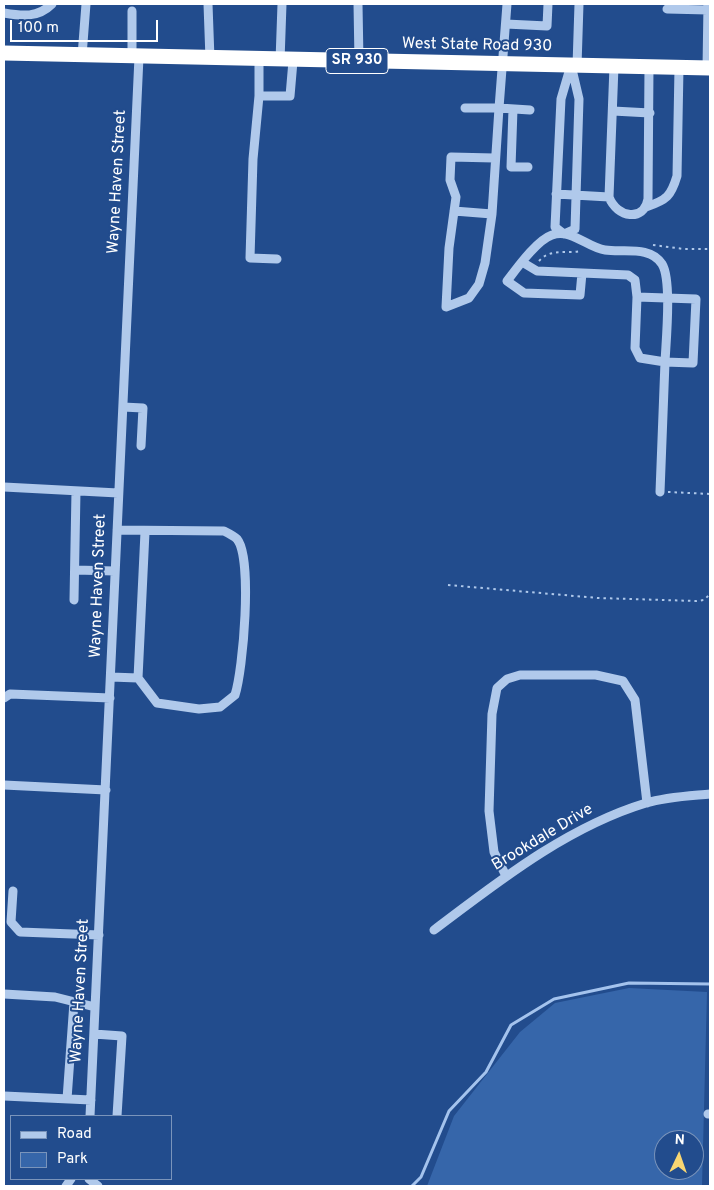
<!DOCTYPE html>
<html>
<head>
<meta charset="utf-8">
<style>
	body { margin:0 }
	#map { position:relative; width:714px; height:1190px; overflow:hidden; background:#224c8d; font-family:Overpass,sans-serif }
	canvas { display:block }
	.frame { position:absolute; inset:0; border:5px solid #fff; pointer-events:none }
	.legend { position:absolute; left:10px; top:1115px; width:162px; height:65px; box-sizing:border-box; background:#224c8d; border:1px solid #7a94bb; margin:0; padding:6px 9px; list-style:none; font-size:15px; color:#fff }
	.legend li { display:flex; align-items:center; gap:10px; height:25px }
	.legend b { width:25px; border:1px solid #7a94bb }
	.north { position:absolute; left:654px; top:1130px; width:50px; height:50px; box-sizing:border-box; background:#224c8d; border:1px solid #7a94bb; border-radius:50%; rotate:3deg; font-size:14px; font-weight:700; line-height:20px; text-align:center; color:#fff }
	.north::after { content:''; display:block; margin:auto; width:18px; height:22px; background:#f8d672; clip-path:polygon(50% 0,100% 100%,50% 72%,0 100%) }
	.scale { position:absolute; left:10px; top:20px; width:148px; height:22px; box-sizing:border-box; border:2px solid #fff; border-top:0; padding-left:6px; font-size:15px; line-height:18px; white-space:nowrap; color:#fff; -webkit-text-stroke:4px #224c8d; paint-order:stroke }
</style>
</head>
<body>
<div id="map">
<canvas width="714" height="1190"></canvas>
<div class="frame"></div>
<ul class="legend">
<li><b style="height:6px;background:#b0c9eb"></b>Road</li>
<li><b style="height:14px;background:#3666aa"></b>Park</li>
</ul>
<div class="north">N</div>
<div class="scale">100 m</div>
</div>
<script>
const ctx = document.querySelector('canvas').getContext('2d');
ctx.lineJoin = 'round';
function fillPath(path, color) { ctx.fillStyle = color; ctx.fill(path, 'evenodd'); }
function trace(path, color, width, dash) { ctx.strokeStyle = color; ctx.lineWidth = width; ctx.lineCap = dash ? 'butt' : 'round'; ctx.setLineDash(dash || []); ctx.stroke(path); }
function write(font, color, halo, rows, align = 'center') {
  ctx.font = font + ' Overpass,sans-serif'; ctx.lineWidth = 4; ctx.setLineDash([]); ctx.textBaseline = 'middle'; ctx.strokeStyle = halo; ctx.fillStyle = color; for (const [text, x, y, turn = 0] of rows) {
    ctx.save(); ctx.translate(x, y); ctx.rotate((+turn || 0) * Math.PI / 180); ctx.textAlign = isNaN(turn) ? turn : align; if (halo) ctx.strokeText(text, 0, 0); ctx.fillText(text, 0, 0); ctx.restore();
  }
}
const green = new Path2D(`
	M629 988 707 992 702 1186H427L454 1116 520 1032 555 1003ZM664 1140H694V1170H664Z`);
const stream = new Path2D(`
	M412 1186 421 1177 449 1111 486 1072 511 1025 554 999 629 983 710 984`);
const path = new Path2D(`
	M653 245 684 249H710
	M539 261C550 248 567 254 581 251
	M668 492 710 494
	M448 585 598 598 696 601 704 600 710 594`);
const minor = new Path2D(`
	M208 4 210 59
	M358 4 359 61
	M507 4 499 108 530 110
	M667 9 708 10
	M4 13C22 16 38 18 52 4
	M506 24 547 26 548 4
	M82 56 86 4
	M132 57V11
	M259 60V96H290L293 61
	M280 61 282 4
	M571 65 579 99 575 229 564 234 555 227 561 99Z
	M577 66 579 4
	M614 66 609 197C617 218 644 222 648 199L649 67
	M707 68 708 4
	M259 96 253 159 250 258 277 259
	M465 108H499L492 214 485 263 479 284 469 298 446 307 449 248 456 197 450 180 451 157 494 158
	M513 109 511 167H528
	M613 111 650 113
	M556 194 609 197
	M646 207C667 200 671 196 677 176L679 68
	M454 211 492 214
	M522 262 537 271 628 275 635 280 637 297
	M582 273 580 295 524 293 507 281C517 268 537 240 552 235 571 228 588 248 605 250 623 253 650 245 662 264 672 280 666 341 665 362L640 358 635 348 637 297 696 299 693 363 665 362 660 492
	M123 407 143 408 141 446
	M4 487 118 493
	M117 530 224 531C228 533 234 536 237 539 253 558 243 671 235 695L220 707 199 709 157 703 138 678 145 532
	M75 570 115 571
	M74 600 76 491
	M111 677 138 678
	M4 698 10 694 110 698
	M4 785 106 790
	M506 876 494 852 489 811 492 714 497 688 507 679 520 675H596L623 681 635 700 647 803
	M13 891 11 922 20 932 99 935
	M434 930C499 881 567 827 646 803 666 797 689 796 710 794
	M4 994 55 997 95 1007
	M94 1034 122 1036 117 1116
	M4 1096 91 1100
	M67 1099 74 1002
	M708 1114H710
	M90 1116 139 57
	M89 1179 98 1186
	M66 1186 71 1179`);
const highway = new Path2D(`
	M4 53 710 68`);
const shields = [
	[357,61,62]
];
const shieldNames = [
	["SR 930",357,61]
];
const streetNames = [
	["West State Road 930",477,46,1],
	["Wayne Haven Street",118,182,-87],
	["Wayne Haven Street",99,586,-88],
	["Brookdale Drive",543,838,-31],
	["Wayne Haven Street",81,991,-87]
];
fillPath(green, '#3666aa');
trace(stream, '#a4c3ed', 3);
trace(path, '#b0c9eb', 2, [2.5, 4]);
trace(minor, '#b0c9eb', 9);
trace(highway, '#fff', 15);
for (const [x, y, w] of shields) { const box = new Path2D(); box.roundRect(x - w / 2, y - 12.5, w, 25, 4); ctx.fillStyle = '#224c8d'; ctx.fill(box); trace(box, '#fff', 1); }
write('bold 15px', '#fff', null, shieldNames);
write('16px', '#fff', '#224c8d', streetNames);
</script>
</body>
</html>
